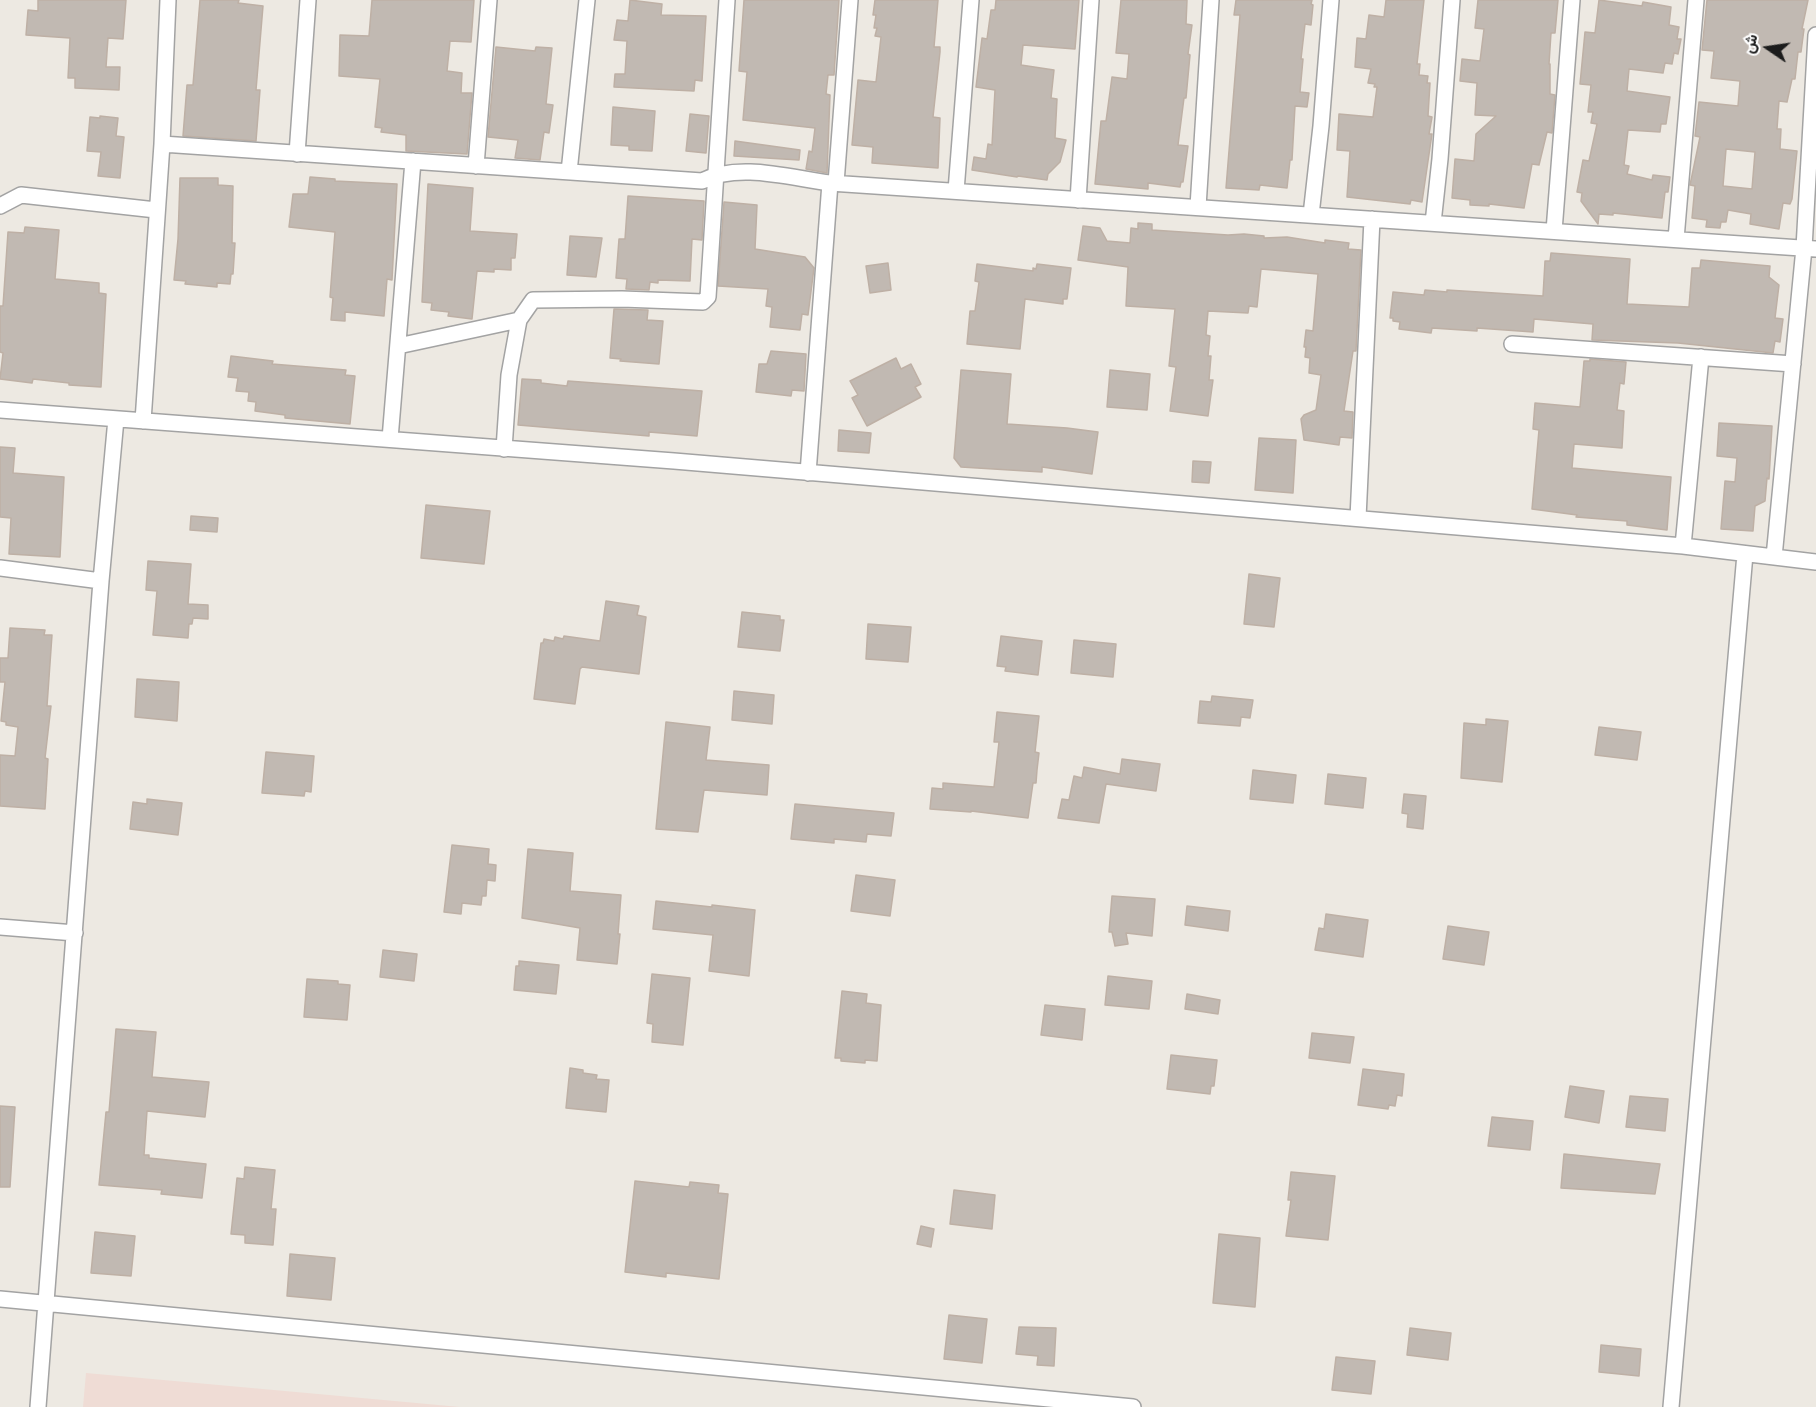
<!DOCTYPE html>
<html>
<head>
<meta charset="utf-8">
<style>
	body { margin:0 }
	#map { position:relative; width:1816px; height:1407px; overflow:hidden; background:#ede9e2; font-family:"Nunito Sans",Vazirmatn,sans-serif }
	canvas { display:block }
	.north { position:absolute; left:1738px; top:18px; width:60px; height:60px; -webkit-text-stroke:4px #fff; paint-order:stroke; rotate:283deg; font-size:16px; font-weight:700; line-height:24px; text-align:center; color:#1c1c1c }
	.north::after { content:''; display:block; margin:auto; width:21px; height:27px; background:#1c1c1c; clip-path:polygon(50% 0,100% 100%,50% 72%,0 100%) }
</style>
</head>
<body>
<div id="map">
<canvas width="1816" height="1407"></canvas>
<div class="north">ش</div>
</div>
<script>
const ctx = document.querySelector('canvas').getContext('2d');
ctx.lineJoin = 'round';
function fillPath(path, color) { ctx.fillStyle = color; ctx.fill(path, 'evenodd'); }
function trace(path, color, width, dash) { ctx.strokeStyle = color; ctx.lineWidth = width; ctx.lineCap = dash ? 'butt' : 'round'; ctx.setLineDash(dash || []); ctx.stroke(path); }
const military = new Path2D(`
	M86 1373 329 1395 460 1407H83Z`);
const building = new Path2D(`
	M38 0H126L123 39 108 38 106 67H120L119 90 75 88V78H68L70 38 26 35 28 10 38 11Z
	M200 0H239L238 3 263 6 256 90H260L256 141 183 136 187 85H193Z
	M372 0H474L471 42 450 41 447 71 462 73 461 93H472L467 154 406 151V135L381 132 382 128 375 127 380 79 339 76 340 35 369 36Z
	M630 0 662 4 661 15 706 16 702 81 695 80 694 91 614 87 615 74H625L627 41 614 40 617 20 628 21Z
	M744 0H839L834 75H828L826 94 830 95 827 173 806 169 809 151 812 152 815 128 743 120 747 72 739 71Z
	M875 0H938L934 47H940V52L933 117 940 118 938 168 872 163 873 147 852 145 858 80 876 82 881 37 875 36 877 28H874L876 15H873Z
	M996 0H1079L1075 49 1023 45 1021 65 1054 70 1051 98 1057 99 1055 138 1066 140 1060 162 1048 174 1047 180 1018 176 1017 177 972 170 974 157 986 159 988 144 992 145 995 90 976 87 982 38 987 39 991 10H995Z
	M1121 0H1187L1186 24 1192 25 1188 54 1190 55 1186 98H1184L1178 145 1188 146 1183 182H1181L1180 187 1148 183V189L1095 184 1101 121H1106L1112 77 1127 79 1129 54 1116 53Z
	M1236 0H1312L1311 4 1313 5 1311 25 1305 24 1301 59H1303L1300 92 1309 93 1307 107 1295 106 1292 160H1290L1287 188 1260 185 1259 190 1226 188 1240 15H1234Z
	M1386 0H1424L1417 64H1420L1419 75 1428 76 1427 83H1430L1428 116 1432 117 1429 134H1432L1422 202 1411 200 1410 204 1347 197 1350 151 1337 150 1339 114 1373 117 1377 87H1374L1375 84 1368 83 1371 69 1355 67 1357 38 1366 39 1369 15 1384 17Z
	M1478 0H1558L1555 33H1551L1549 64H1550V94L1555 95 1552 133 1547 132 1539 165 1532 164 1524 208 1489 204V206L1470 205V200L1452 198 1455 159 1474 161 1476 134 1496 116 1475 115 1477 83 1460 81 1462 59 1480 61 1484 29 1475 28Z
	M1599 0 1642 6 1643 2 1671 7 1669 25 1679 27 1677 39H1681L1678 54 1674 53 1672 64 1665 63 1663 73 1629 69 1627 91 1670 97 1666 124H1661L1660 132 1628 130 1624 165 1629 166 1627 174 1652 180 1653 175 1670 177 1668 192H1665L1662 218 1613 213V215L1599 214 1598 224 1581 201 1582 193 1577 192 1583 160 1589 161 1597 124 1591 123 1593 112H1588L1591 85 1580 84 1585 32 1595 33Z
	M1707 0H1808L1802 29H1804L1801 52H1798L1795 79H1792L1787 102 1779 101 1777 129H1781L1780 149 1797 151 1792 199 1790 204 1783 203 1779 229 1750 224 1751 214 1728 210 1726 222H1721L1720 228 1706 227 1707 220 1692 218 1695 186 1690 185 1700 137 1695 136 1699 102 1738 106 1740 81 1711 78 1714 51 1702 50ZM1726 149 1755 152 1752 189 1723 186Z
	M496 47 535 51 536 47 552 48 546 104 553 105 549 133 544 132 540 160 515 158 518 140 488 137Z
	M613 107 655 111 652 151 629 150V146L611 145Z
	M690 114 709 116 706 153 686 151Z
	M100 116 118 118 116 136 124 137 120 178 98 176 101 152 87 151 90 117 100 118Z
	M735 141 800 150 799 160 734 156Z
	M310 177 335 179V181L397 184 392 280 387 279 384 316 345 312V321L331 320 333 298 330 297 335 232 289 227 293 194H308Z
	M180 178H218V185L233 186 232 243H235L233 274H231L230 284 217 283V287L185 284 186 281 174 280 178 239Z
	M428 184 473 188 470 231 517 234 515 258H511V270L494 269V272L477 271 472 319 448 316 449 312 431 310 432 303 422 302Z
	M628 196 704 201 702 240 692 239 690 281 658 280V283L650 282 649 290 626 289 627 279 616 278 619 239H625Z
	M724 202 757 205 755 249 805 257 814 268 808 315 802 314 800 330 770 327 772 307 766 306 768 289 718 286Z
	M1138 223 1152 224V230L1228 235 1244 234 1264 236V238L1287 237 1325 243V240L1349 243 1348 249 1361 250 1356 351H1353L1344 411 1353 412 1352 438 1340 437 1339 445 1304 440 1301 419 1304 415 1316 410 1321 375 1309 373 1310 358 1305 357 1306 347H1304L1306 330 1313 331 1318 274 1261 269 1257 307 1249 306 1248 313 1208 311 1206 335 1210 336 1208 356H1211L1209 380H1213L1208 416 1170 411 1176 367 1169 366 1175 309 1126 306 1128 267 1078 260 1083 226 1100 228 1107 241 1130 243 1131 228 1138 229Z
	M25 227 59 230 55 279 99 283V293L106 294 101 387 69 385V383L33 379 32 383 0 379 3 353 0 352V306H3L8 232 24 233Z
	M570 236 602 238 596 277 567 275Z
	M1551 253 1630 259 1627 304 1689 307 1692 268H1700L1701 260 1770 266 1769 277 1779 285 1775 318 1783 319 1780 342 1775 341 1773 353 1678 343 1592 340 1593 324 1534 319 1533 332 1477 328V331L1432 328 1431 333 1399 329 1400 322 1393 321V318H1390L1393 292 1424 295 1425 290 1447 292V290L1543 296 1545 261H1550Z
	M888 263 891 290 870 293 866 266Z
	M977 264 1033 271V268L1036 269 1037 264 1071 268 1067 299H1063V304L1025 299 1020 349 967 344 970 311H975L979 282 975 281Z
	M614 309 648 310 647 320 663 321 659 364 620 361 621 359 610 358Z
	M771 351 806 354 804 391 792 390 791 396 756 392 759 364H767Z
	M231 356 273 361 272 364 346 370 345 375 355 376 350 424 285 418V415L255 411 256 402 248 401 249 392 236 391 238 378 228 377Z
	M896 358 901 369 911 364 921 384 915 387 921 397 867 426 852 398 858 395 850 381Z
	M1590 359 1626 362 1624 384 1620 383 1617 410 1624 411 1622 448 1574 444 1572 468 1671 477 1667 530 1627 525V521L1576 517 1577 515 1532 509 1539 430 1533 429 1535 403 1580 407 1584 361H1590Z
	M961 370 1011 374 1007 424 1067 428 1098 432 1092 474 1042 467V472L961 467 954 458Z
	M1110 370 1150 374 1147 410 1107 407Z
	M522 379 541 380V383L567 386 568 381 702 391 697 436 649 432V436L518 425Z
	M1719 423 1772 426 1769 479 1767 478 1765 501 1755 506 1753 531 1721 529 1725 481 1735 482 1737 458 1717 456Z
	M839 430 871 433 869 453 838 451Z
	M1259 438 1296 440 1293 493 1255 490Z
	M0 447 15 448 13 473 64 477 60 557 9 554 11 518 0 517Z
	M1193 461 1211 462 1209 483 1192 482Z
	M426 505 490 511 484 564 421 558Z
	M191 516 218 518 217 532 190 530Z
	M148 561 191 564 188 604 208 605V619L193 618 192 624H189L188 638 153 635 157 591 146 590Z
	M1249 574 1280 578 1274 627 1244 624Z
	M606 601 639 606 637 615 646 617 639 674 582 667 580 669 575 704 534 699 541 643H543L544 639 554 641 555 637 563 639 564 636 600 641Z
	M742 612 780 616V620H784L780 651 738 647Z
	M868 624 911 627 908 662 866 659Z
	M10 628 45 630 44 635H52L47 706H51L45 758 48 759 45 809 0 806V755L15 756 18 727 6 725V722L1 721 5 682H0V658H8Z
	M1001 636 1042 641 1038 675 1005 671 1006 667 997 666Z
	M1074 640 1116 644 1113 677 1071 673Z
	M137 679 179 682 177 721 135 717Z
	M734 691 774 695 772 724 732 720Z
	M1212 696 1253 700 1250 718 1241 717 1240 726 1198 723 1200 701 1211 702Z
	M997 712 1039 716 1035 752 1039 753 1037 770 1036 783H1033L1028 818 971 811V812L930 809 932 788 943 789V783L994 787 999 742H994Z
	M1486 719 1508 721 1502 782 1461 778 1464 723 1486 725Z
	M666 722 710 727 706 760 769 765 767 795 704 790 698 832 656 829Z
	M1599 727 1641 732 1637 760 1595 755Z
	M266 752 314 756 311 792 305 791 304 796 262 793Z
	M1122 759 1160 764 1156 791 1106 784 1099 823 1058 818 1062 799 1069 800 1074 776 1082 778 1084 767 1120 774Z
	M1253 770 1296 775 1293 803 1250 799Z
	M1328 774 1366 778 1363 808 1325 804Z
	M1404 794 1426 796 1423 829 1407 827 1408 814 1402 813Z
	M147 799 182 803 178 835 130 829 133 802 147 804Z
	M795 804 894 813 891 836 867 834 866 842 834 839V843L791 839Z
	M452 845 489 849 488 864 496 865 495 881 487 880 486 896H482L481 905 462 903 461 914 444 912Z
	M528 849 573 853 570 891 621 895 618 934H620L617 964 577 960 580 928 522 918Z
	M856 875 895 880 890 916 851 911Z
	M1112 896 1155 899 1152 936 1126 933 1128 944 1115 946 1112 932H1109Z
	M656 901 712 907V905L755 910 749 976 709 971 713 935 653 929Z
	M1187 906 1230 911 1228 931 1185 925Z
	M1326 914 1368 920 1363 957 1315 950 1319 928 1324 929Z
	M1448 926 1489 932 1484 965 1443 959Z
	M383 950 417 954 414 981 380 977Z
	M519 961 559 965 556 994 514 990 516 966H519Z
	M652 974 690 978 683 1045 652 1042 653 1024 647 1023Z
	M1108 976 1152 981 1149 1009 1105 1005Z
	M307 979 338 981V984L350 985 347 1020 304 1017Z
	M842 991 867 994 866 1003 881 1005 877 1061 865 1060V1063L841 1061V1058H835Z
	M1187 994 1220 1000 1218 1014 1185 1009Z
	M1045 1005 1085 1009 1082 1040 1041 1035Z
	M116 1029 156 1032 152 1077 209 1082 205 1117 147 1111 144 1155H149V1158L206 1164 202 1198 161 1194 162 1190 99 1185 106 1112H109Z
	M1312 1033 1354 1037 1350 1063 1309 1058Z
	M1171 1055 1217 1060 1214 1086H1211L1210 1094 1167 1089Z
	M570 1068 583 1070V1073L597 1075 596 1079 609 1080 606 1112 566 1108Z
	M1363 1069 1404 1074 1402 1096 1397 1095 1395 1106 1389 1105 1388 1109 1358 1105Z
	M1570 1086 1604 1091 1599 1123 1565 1117Z
	M1630 1096 1668 1099 1665 1131 1626 1127Z
	M0 1106 15 1107 10 1187H0Z
	M1492 1117 1533 1121 1530 1150 1488 1146Z
	M1564 1154 1660 1164 1655 1194 1561 1188Z
	M245 1167 275 1170 271 1209H276L273 1245 245 1243V1235L231 1234 237 1178 244 1179Z
	M1291 1172 1335 1176 1328 1240 1286 1236 1291 1200H1288Z
	M635 1181 689 1187 690 1182 719 1185 718 1193 728 1194 719 1279 666 1273V1277L625 1272Z
	M954 1190 995 1195 992 1229 950 1224Z
	M921 1226 934 1229 931 1247 917 1244Z
	M95 1232 135 1236 131 1276 91 1273Z
	M1219 1234 1260 1238 1255 1307 1213 1303Z
	M290 1254 335 1258 331 1300 287 1296Z
	M949 1315 987 1319 982 1363 944 1359Z
	M1019 1327 1056 1328 1054 1366 1037 1365 1038 1356 1016 1354Z
	M1410 1328 1451 1333 1448 1360 1407 1355Z
	M1601 1345 1641 1349 1639 1376 1599 1372Z
	M1336 1357 1375 1361 1371 1394 1332 1390Z`);
const minor = new Path2D(`
	M162 144 702 181C739 162 790 178 830 183L1816 249
	M297 154 308 0
	M476 166 489 0
	M569 172 587 0
	M836 183 850 0
	M956 191 971 0
	M1078 200 1091 0
	M0 206 21 195 156 210
	M1198 207 1211 0
	M1311 215 1321 126 1331 0
	M1433 223 1440 159 1452 0
	M1554 231 1572 0
	M1676 239 1696 0
	M1512 344 1793 364
	M398 346 519 320
	M0 410 674 461 1683 546 1816 562
	M143 421 162 144 168 0
	M390 439 413 161
	M504 449 509 375 519 320 533 300 622 299 703 302 708 297 727 0
	M808 473 830 183
	M1358 518 1372 219
	M1683 546 1701 357
	M1774 557 1804 248 1816 35
	M0 568 101 581
	M0 927 75 933
	M0 1299 1133 1407
	M38 1407 101 581 116 419
	M1671 1407 1745 554`);
fillPath(military, '#efdcd5');
fillPath(building, '#c1b9b2');
trace(building, '#beb0a5', 1.5);
trace(minor, '#a3a3a3', 18);
trace(minor, '#fff', 15);
</script>
</body>
</html>
